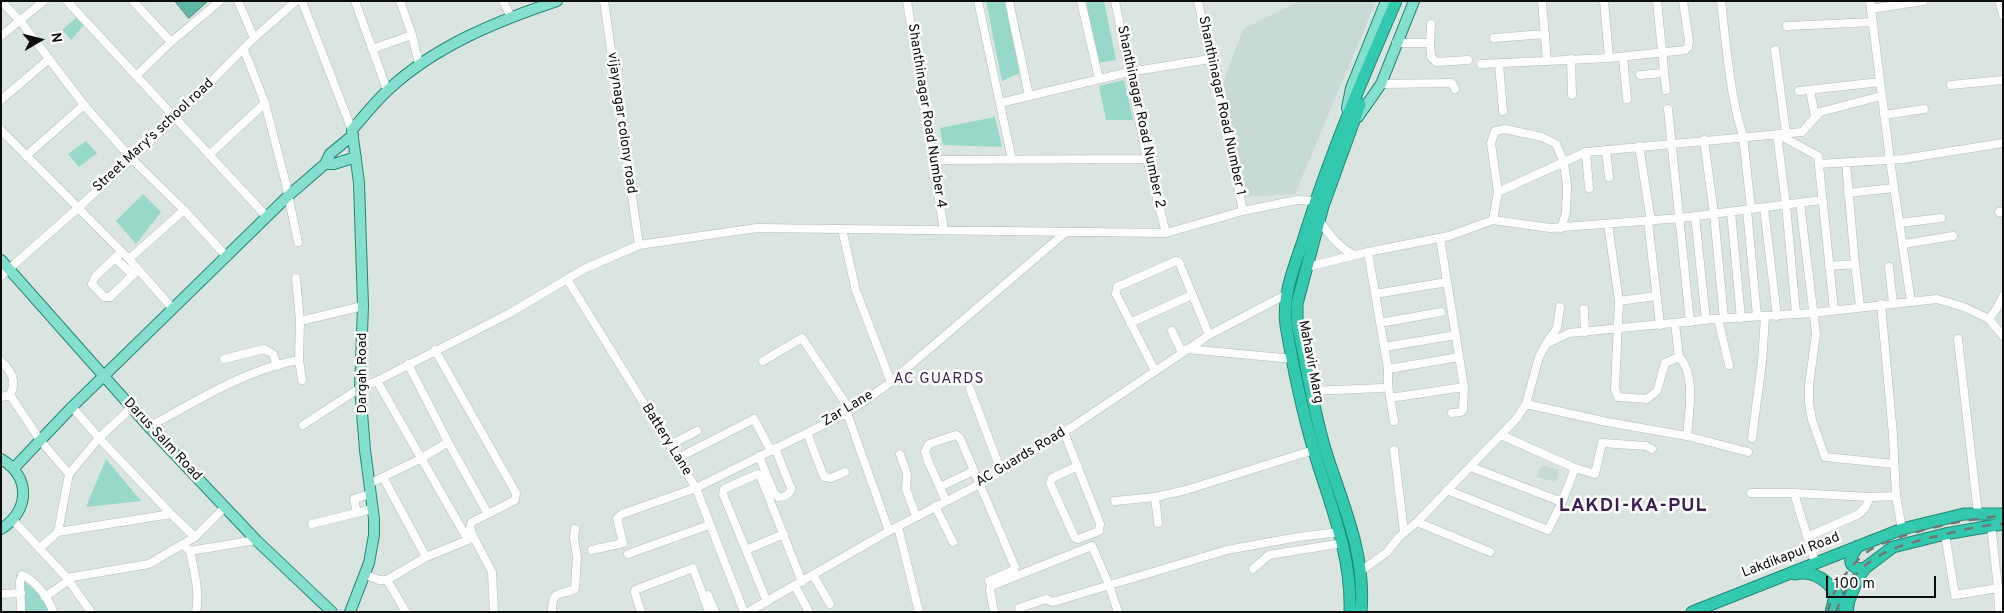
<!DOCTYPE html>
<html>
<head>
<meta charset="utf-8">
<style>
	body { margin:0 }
	#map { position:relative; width:2004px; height:613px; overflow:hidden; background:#dae4e1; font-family:Overpass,sans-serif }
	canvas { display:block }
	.frame { position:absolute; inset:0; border:2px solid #0a0d0c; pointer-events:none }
	.north { position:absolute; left:15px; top:15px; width:50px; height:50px; -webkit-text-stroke:4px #fff; paint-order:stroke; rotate:82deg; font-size:14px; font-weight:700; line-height:20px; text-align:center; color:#0a0d0c }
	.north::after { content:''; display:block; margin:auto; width:18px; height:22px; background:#0a0d0c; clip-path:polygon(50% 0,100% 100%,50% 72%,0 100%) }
	.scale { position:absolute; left:1826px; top:576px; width:110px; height:22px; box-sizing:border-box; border:2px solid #0a0d0c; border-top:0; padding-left:6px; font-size:15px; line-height:18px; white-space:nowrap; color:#0a0d0c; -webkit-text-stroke:4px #fff; paint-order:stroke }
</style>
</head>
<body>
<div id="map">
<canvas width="2004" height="613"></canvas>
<div class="frame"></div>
<div class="north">N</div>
<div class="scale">100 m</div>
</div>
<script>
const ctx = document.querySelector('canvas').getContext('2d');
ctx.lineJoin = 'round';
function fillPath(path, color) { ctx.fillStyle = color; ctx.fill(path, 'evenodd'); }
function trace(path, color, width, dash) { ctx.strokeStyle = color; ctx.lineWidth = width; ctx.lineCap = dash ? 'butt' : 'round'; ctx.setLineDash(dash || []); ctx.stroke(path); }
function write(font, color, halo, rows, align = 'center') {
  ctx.font = font + ' Overpass,sans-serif'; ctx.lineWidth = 5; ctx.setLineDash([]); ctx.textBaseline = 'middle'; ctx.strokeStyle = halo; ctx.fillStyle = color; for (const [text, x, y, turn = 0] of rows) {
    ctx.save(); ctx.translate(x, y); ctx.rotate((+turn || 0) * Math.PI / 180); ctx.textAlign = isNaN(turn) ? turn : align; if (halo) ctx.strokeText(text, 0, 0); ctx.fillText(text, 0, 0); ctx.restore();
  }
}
const built = new Path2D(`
	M1300 1H1376L1295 194 1245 197 1222 86 1243 29Z
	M1542 465 1559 470 1556 482 1536 477Z`);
const green = new Path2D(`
	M986 1H1005L1020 73 1002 81Z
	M1084 1H1104L1116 60 1096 63Z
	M76 18 84 25 71 40 62 30Z
	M1124 80 1133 120H1106L1099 86Z
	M995 117 1002 147 943 145 940 128Z
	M86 141 97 153 79 167 68 154Z
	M143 194 161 212 136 244 116 221Z
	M106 459 141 501 86 507Z
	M16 574 47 601 53 612H17Z`);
const water = new Path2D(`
	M175 1H208L189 18Z`);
const minor = new Path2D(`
	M1 1 21 22 84 105 131 158 184 210 227 257
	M67 1 267 217
	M133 1 171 42
	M238 1 254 38
	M302 1 352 130
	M355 1 387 90
	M400 1 412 35 419 64
	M503 1 511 17
	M604 1 639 245
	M907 1 944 230
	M978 1 1012 160
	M1009 1 1029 96
	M1081 1 1099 79
	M1115 1 1147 159 1166 233
	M1198 1 1243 211
	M1542 1 1547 61
	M1604 1 1609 58
	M1657 1 1666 90
	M1721 1C1726 43 1730 97 1743 136L1751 209
	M1870 1 1890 160 1911 302
	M1999 1 2003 15
	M1871 9 1923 1
	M1787 26 1873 22
	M1 36 44 1
	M1494 38 1545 34
	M1396 43H1430L1431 57 1436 62 1468 60
	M1430 43 1431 24
	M372 49 412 35
	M244 50 265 103 285 180 298 242
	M1775 50 1786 133
	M1623 57 1627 99
	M1571 59 1572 95
	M1481 64 1609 58 1685 50 1688 47 1689 41 1683 1
	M1499 64 1503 111
	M1640 75 1663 73
	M136 76 171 42 220 1
	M1381 84 1452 83 1455 89
	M1951 85 2003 80
	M1810 90 1815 117
	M1799 91 1880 82
	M1 100 49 59
	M1000 103 1129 72 1210 59
	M1668 109 1690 322
	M1884 115 1924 109
	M1 130 129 259 173 309
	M1777 134 1818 156 1834 310
	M1777 134 1786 205 1796 314
	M1704 140 1714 214 1724 319
	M1639 146 1651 221
	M1606 150 1609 177
	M1586 152 1589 188
	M209 155 265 103
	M26 156 84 105
	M934 160 1147 159
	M1846 163 1855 264
	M1819 164 1903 159 2003 143
	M1498 192 1491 143 1495 131 1505 129 1542 137 1556 144 1564 163 1567 185 1566 213 1561 228
	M1848 193 1894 188
	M1800 203 1816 334 1809 385V403L1812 420 1825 457 1894 464
	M1764 208 1777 316
	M1747 210 1757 316
	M1731 212 1741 318
	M1999 212H2003
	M1695 216 1706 320
	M1319 220C1330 235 1337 246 1354 255
	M1493 220 1498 192 1586 152 1802 132 1820 112 1881 96
	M1648 221 1660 325
	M1900 223 1941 218
	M1608 224 1619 301 1615 389 1618 397 1647 399 1657 391 1665 363 1679 357 1675 323
	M842 229 856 291 891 382
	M1440 238 1464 387 1463 410 1461 412 1452 413
	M1904 244 1953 236
	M121 252 95 277 92 284 104 297H110L138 270
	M1368 252 1388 369V385L1394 421
	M115 258 133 275
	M129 259 184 210
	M1829 266 1855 264 1860 306
	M1307 267 1368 252 1449 236 1493 220 1550 228 1681 218 1821 200
	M1889 267 1893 303
	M1 276 78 208 175 118 254 38 296 1
	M296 278 300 321 299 360 302 380
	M567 279 696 488 744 612
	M1375 294 1447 282
	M1619 301 1656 296
	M1881 304 1893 435 1896 496 1902 529
	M1584 309 1585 332
	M1718 319 1729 365
	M1989 319 1997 308 2003 296
	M300 321 363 306
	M1130 323 1192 295
	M1380 323 1441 312
	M1172 331 1182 353
	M1958 339 1978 514
	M1547 342 1557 328 1560 307
	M1384 347 1456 335
	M1187 349 1293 359
	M435 350 516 493 515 500 488 514
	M1679 357C1696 373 1689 414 1687 436
	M224 359 264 349 273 354 277 366
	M1 361C12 372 17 381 10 395
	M763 361 802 338 850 410
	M1388 369 1459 357
	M1155 371 1116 294 1117 287 1176 261 1179 262 1209 335
	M377 381 468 540
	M970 389 1001 471
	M1312 391 1382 388
	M1 397 10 395 40 440 69 474
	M1390 398 1464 387
	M1526 404 1607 422 1687 436 1748 452
	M72 407 99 438 131 408
	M847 413 889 531
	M303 425 360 388 377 381 510 313 584 269 639 245 757 228 1166 233 1243 211 1297 200 1315 201
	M149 427C192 403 249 368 299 360
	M1064 432 1100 524 1099 531 1078 539 1075 538 1050 483 1052 478 1078 466
	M807 433 824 477 831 478 845 472
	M1501 435 1575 468 1595 474 1602 443 1646 446 1652 449
	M1752 438 1762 362 1765 316
	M670 445 697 431
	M1394 450 1404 532
	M900 454 907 474 906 489 916 516
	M759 456 774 493 778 497C784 497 791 495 791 488L775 448
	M678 458 754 419 771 451
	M1471 467 1562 502
	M383 477 426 557
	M369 484 422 458 448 442
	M940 487 973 471
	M1447 490 1548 530 1562 502 1575 468
	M1751 493H1794
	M1155 497 1158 523
	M946 501 928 461 925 451 929 444 956 435 960 438 1015 567 1014 570 989 581
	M1115 501 1155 497 1186 490 1314 450
	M935 506 953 542
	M357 513 354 499 370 494
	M13 520 67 578 91 612
	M1417 522 1490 552
	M312 524 372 509
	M1991 525 1998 588 1999 612
	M898 527 919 612
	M58 532 69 474 99 438 171 514
	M1945 534 1955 595 1998 588
	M473 536 492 572 494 612
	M1807 537 1859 514 1866 506 1870 497
	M183 545 190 551C194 570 200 592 196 612
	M40 548 58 532 171 514 195 537
	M592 550 623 543 617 518 622 514 696 488 847 413 887 385 1066 232
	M746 550 784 534
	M190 551 256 540
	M628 554 709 525
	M1815 562 1794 493 1870 497 1896 496
	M1253 569 1269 555 1343 543
	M1361 571 1387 552 1399 537 1417 522 1517 418 1526 404 1539 357 1546 344 1569 333 1714 319 1813 313 1937 299 1964 307 1989 319 2003 336
	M366 575 379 580H387L426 557 468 540 473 536 470 527 472 522 488 514 448 442 408 364
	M813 575 830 604
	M67 578 149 564 195 537 225 507
	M387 580 406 612
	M795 586 809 612
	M1 594 21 593
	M708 595 715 612
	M45 597 69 580
	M767 602 723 494 724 489 758 474 760 475 802 582
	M1019 608 1046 599 1053 602 1227 550 1298 537 1340 532
	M21 612 20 581 22 575C34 579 50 600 53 612
	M552 612C552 589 559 596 575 589L577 557 574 538 575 529
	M641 612 635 593V590L693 568 709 612
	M748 612 889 531 978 485 1072 427 1209 335 1287 294
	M994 612 990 590 991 586 1092 546 1109 585 1118 612`);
const major = new Path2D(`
	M1347 108 1351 88 1386 1
	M1358 117 1381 84 1414 1
	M325 164H334L356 157
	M1 260 149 427 256 540 332 612
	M1 459C31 476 30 511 1 529
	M14 468 72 407 288 196 325 164 330 154 353 135
	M350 612 369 563 374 535V519L365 450 360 388 363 306 359 183 352 130C363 117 375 102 388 90 435 46 497 21 557 1`);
const highway = new Path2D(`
	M1360 104 1323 206 1297 304V322C1306 364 1313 408 1325 449 1342 504 1366 552 1361 612
	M1858 546C1856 550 1852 554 1851 558 1849 567 1859 570 1865 568
	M1795 574C1821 568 1837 591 1847 612
	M1350 612C1352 555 1330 504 1314 451 1302 410 1293 367 1286 325 1282 297 1294 267 1303 241 1328 159 1362 80 1396 1
	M1692 612 1902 529 1964 514H2003
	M1831 612 1836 592
	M1847 612 1849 600 1858 578 1865 568 1893 547 1945 534 2003 524`);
const rail = new Path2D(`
	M1828 612C1831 590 1852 562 1870 550 1895 534 1972 517 2003 516
	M1836 612C1854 557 1890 547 1942 535 1962 530 1982 525 2003 524`);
const streetNames = [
	["Shanthinagar Road Number 1",1221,106,78],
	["Shanthinagar Road Number 4",926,116,81],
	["Shanthinagar Road Number 2",1140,117,78],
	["vijaynagar colony road",621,123,82],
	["Street Mary's school road",154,136,-43],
	["Mahavir Marg",1310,362,79],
	["Dargah Road",363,373,-90],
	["Zar Lane",848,409,-31],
	["Darus Salm Road",162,440,47],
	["Battery Lane",666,440,58],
	["AC Guards Road",1021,458,-31],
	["Lakdikapul Road",1791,556,-21]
];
const neighbourhoodNames = [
	["AC GUARDS",939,380]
];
const districtNames = [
	["LAKDI-KA-PUL",1633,507]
];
fillPath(built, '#c7dad5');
fillPath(green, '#97d8c8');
fillPath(water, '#5cb8a5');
trace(water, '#438577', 1);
trace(minor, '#b2bbb9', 9);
trace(major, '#248776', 12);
trace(highway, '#248776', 13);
trace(minor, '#fff', 8);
trace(major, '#84dfcf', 10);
trace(highway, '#32c9af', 11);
trace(rail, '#717775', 2.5, [9, 9]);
write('14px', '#0a0d0c', '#fff', streetNames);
ctx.letterSpacing = '1px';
write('15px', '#3c1d55', '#fff', neighbourhoodNames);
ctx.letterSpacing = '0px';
ctx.letterSpacing = '1px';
write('bold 19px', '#3c1d55', '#fff', districtNames);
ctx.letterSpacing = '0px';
</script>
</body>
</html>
